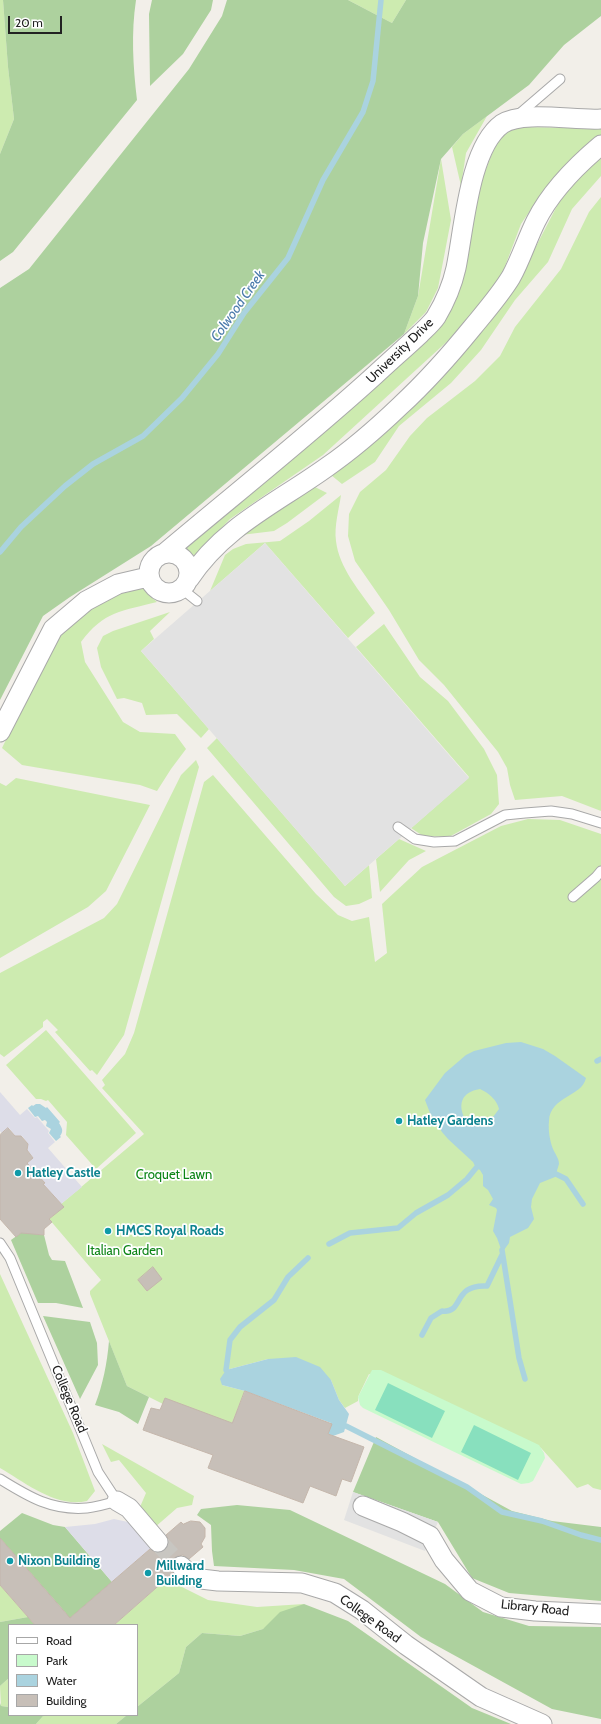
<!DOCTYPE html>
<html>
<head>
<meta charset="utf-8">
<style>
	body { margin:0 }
	#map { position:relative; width:601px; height:1724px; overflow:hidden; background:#f2efe9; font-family:Cabin,sans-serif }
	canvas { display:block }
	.legend { position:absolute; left:8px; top:1624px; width:130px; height:92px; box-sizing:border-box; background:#fff; border:1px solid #a7a7a7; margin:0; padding:5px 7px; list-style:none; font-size:12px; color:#222 }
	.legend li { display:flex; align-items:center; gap:8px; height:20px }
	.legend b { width:20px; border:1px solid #a7a7a7 }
	.scale { position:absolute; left:8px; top:16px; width:54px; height:18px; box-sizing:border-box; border:2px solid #222; border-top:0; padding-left:5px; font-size:12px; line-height:14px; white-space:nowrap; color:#222; -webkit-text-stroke:3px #fff; paint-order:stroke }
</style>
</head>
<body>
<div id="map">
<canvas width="601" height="1724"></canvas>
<ul class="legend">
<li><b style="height:5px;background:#fff"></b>Road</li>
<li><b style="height:11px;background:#c8facc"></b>Park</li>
<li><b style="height:11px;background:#aad3df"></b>Water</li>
<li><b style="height:11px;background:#c7bfb8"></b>Building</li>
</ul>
<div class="scale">20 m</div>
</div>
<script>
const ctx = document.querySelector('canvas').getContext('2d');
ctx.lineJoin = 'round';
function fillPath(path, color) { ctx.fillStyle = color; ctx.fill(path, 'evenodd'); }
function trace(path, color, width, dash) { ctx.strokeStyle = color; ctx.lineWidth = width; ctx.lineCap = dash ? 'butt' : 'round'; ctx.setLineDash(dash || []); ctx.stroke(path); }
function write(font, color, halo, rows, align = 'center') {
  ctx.font = font + ' Cabin,sans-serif'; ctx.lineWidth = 3.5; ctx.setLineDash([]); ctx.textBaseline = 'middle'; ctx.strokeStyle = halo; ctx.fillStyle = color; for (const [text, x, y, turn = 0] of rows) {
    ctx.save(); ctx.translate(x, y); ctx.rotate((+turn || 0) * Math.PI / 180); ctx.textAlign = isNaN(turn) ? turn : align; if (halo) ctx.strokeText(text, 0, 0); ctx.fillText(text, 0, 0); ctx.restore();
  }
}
const grass = new Path2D(`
	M0 0H3L8 67 14 119 0 154Z
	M348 0H406L392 23Z
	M487 116 466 153 461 186 452 147 463 134Z
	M601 126V137L546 187 521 224 501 277 476 315 323 455 230 519 195 556 184 548 443 323 457 298 479 187 495 146 507 130 524 127 582 128Z
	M601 155V176L572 209 548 262 515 300 481 350 451 383 399 426 375 462 342 484 331 475 490 322 517 283 558 204 577 179Z
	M441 159 451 220 438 288 426 312 404 334 418 296Z
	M601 197V811L562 796 515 800 510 785 507 768 498 752 444 685 419 660 389 610 355 561 348 536 349 514 360 492 386 470 410 436 427 418 475 381 500 356 515 327 561 269 589 212Z
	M313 486 327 493 287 523 274 531 241 535Z
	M341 495C339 509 334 526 336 541 339 568 360 591 375 613L348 638 265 543 210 591 225 555 233 549 246 544 280 541 309 521Z
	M144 585 149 595 157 602C122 611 104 611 81 642L85 662 123 722 140 732 175 734 186 749 171 769 157 791 140 785 22 765 2 748 55 639 90 607 120 592Z
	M170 612 150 631 154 639 141 651 209 729 201 738 177 714 146 715 142 703 124 698 117 699 101 667 97 648 103 636 113 631Z
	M384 624 420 677 448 701 484 749 497 775 499 804 491 814 449 837 423 836 411 828 469 777 356 647Z
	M217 738 345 886 369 865 372 898 359 904 346 906 334 897 207 748Z
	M196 760 199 767 124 1035 97 1075 92 1070 90 1071 55 1032 58 1030 47 1019 43 1022V1027L4 1057 0 1054V973L104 918 117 904 181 775Z
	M213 775 316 894 338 915 352 921 369 917 375 962 387 953 382 904 422 867 501 826 528 819 560 820 601 834V1490L593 1488 588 1484 577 1488 541 1448 369 1374 358 1397V1401L345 1408 339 1400 331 1380 268 1359 226 1370 222 1385 245 1391 232 1423 163 1404 127 1386 90 1294V1291L101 1280 49 1219 63 1207 61 1204 144 1134 102 1088 105 1085 102 1080 125 1054 134 1033 204 782Z
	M16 778 150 805 106 891 88 907 0 958V783L6 786Z
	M399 839 426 851 409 860 380 892 376 859Z
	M46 1030 136 1133 96 1169 66 1135 67 1122 48 1100 46 1101 41 1099H36L6 1065Z
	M0 1274 73 1433 95 1491 87 1501C56 1508 26 1483 0 1468Z
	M102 1444 194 1496 192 1505 177 1508 154 1528 140 1507 146 1493 119 1460 111 1462Z
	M166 1579 208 1600 257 1607 304 1604 263 1629 240 1636 202 1633 186 1647 179 1673 137 1707V1625H114Z
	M0 1585 28 1617 0 1622Z
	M9 1678V1707L1 1706 0 1686Z
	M44 1715H127L116 1724H36Z`);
const forest = new Path2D(`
	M3 0H136C131 33 133 66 137 100L13 252 0 261V154L14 119 8 67Z
	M152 0H213L211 10 183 54 150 86 149 14Z
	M227 0H348L392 23 406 0H601V16L564 45 529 85 463 134 441 159 423 243 418 296 404 334 151 546 70 597 43 616 0 700V288L29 269 189 69 222 16Z
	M33 1224 36 1234 44 1235 49 1255 52 1260 65 1261 83 1308 56 1303H38L11 1240Z
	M43 1316 90 1322 97 1343 98 1365 80 1399Z
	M109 1341 127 1386 149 1397 138 1424 119 1412 95 1405C103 1384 107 1364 109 1341Z
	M376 1437 512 1511 552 1521 601 1527V1601L509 1593 472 1578 438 1522 353 1492Z
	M237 1505 290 1510 445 1584 483 1612 529 1626 601 1627V1719L552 1709 421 1637 344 1579 294 1570 214 1566 212 1551 211 1525 197 1515 201 1509Z
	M22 1513 53 1525 65 1527 112 1582 69 1619 65 1612 0 1538V1531Z
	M304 1604 348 1621 472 1708 511 1724H116L127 1715H137V1707L179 1673 186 1647 202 1633 240 1636 263 1629 280 1612Z
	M28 1617 35 1625H9V1678L0 1686V1622Z
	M0 1703 1 1706 9 1707V1715H44L36 1724H0Z`);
const park = new Path2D(`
	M372 1370H381L539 1445 544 1453 545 1458 533 1481 529 1483 521 1484 363 1408 360 1405 358 1397Z`);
const pitch = new Path2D(`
	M388 1383 445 1411 432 1438 375 1410Z
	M474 1425 531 1453 518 1480 461 1452Z`);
const parking = new Path2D(`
	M265 543 469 778 345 886 141 651Z
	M353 1492 438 1522 425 1551 344 1520Z`);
const plaza = new Path2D(`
	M0 1092 20 1115 27 1109 35 1118 37 1117 49 1131 48 1133 55 1142 48 1148 82 1187 61 1204 43 1184 45 1183 27 1163 33 1158 27 1150 28 1144 22 1136H15L9 1128 2 1134 0 1131Z
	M114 1519 128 1522 151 1548 112 1582 65 1527 95 1524Z`);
const water = new Path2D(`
	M521 1042 543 1049 555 1056 586 1078C582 1097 550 1096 549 1121 548 1131 550 1141 553 1149 555 1154 559 1158 559 1164L555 1177 540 1183 532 1199 531 1207 534 1219 528 1228 510 1237 509 1243 504 1250 501 1249 497 1238 493 1231 497 1210 496 1208 489 1205 493 1199 488 1190 483 1186V1175L480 1170 476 1168 473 1162 448 1139 442 1132 430 1113 425 1100 445 1073 466 1055 474 1051 506 1043ZM480 1089C489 1093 497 1100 499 1109L490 1121 482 1126 466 1121C457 1105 461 1092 480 1089Z
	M36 1104H40L46 1108 47 1107 60 1122 59 1123C62 1128 64 1131 60 1136L61 1137 56 1141 49 1133 51 1129 46 1126 47 1122 45 1120 42 1121 38 1116 35 1117 28 1108 32 1105 33 1106Z
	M296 1357 320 1367 331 1380 339 1400 349 1414 344 1432 333 1436 328 1434 331 1423 245 1391 222 1385 220 1379 226 1370 268 1359Z`);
const stream = new Path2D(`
	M0 552 21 527 65 486 93 464 143 436 182 398 218 354 244 313 288 258 323 180 363 112 373 81 381 0
	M597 1061 601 1059
	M556 1174 566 1179 583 1204
	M329 1244 350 1233 398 1228 416 1213 448 1195 467 1179 476 1168
	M502 1250 519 1358 525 1379
	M422 1335 431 1318 442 1311C464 1314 452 1284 487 1286L502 1255
	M226 1370 230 1340 240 1327 274 1300 288 1277 308 1258
	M346 1426 467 1487 502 1512 542 1521 581 1535 601 1540`);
const building = new Path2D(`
	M8 1128 15 1136H21L28 1144 27 1150 33 1158 27 1163 45 1183 43 1184 64 1207 49 1219 52 1222 44 1229V1235L21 1233 16 1237 0 1219V1135Z
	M153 1267 162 1279 147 1291 138 1280Z
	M245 1391 332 1424 328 1434 364 1447 351 1482 342 1479 336 1496 310 1486 303 1503 208 1468 213 1455 143 1430 151 1408 160 1410 165 1398 232 1423Z
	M191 1521 200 1522 205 1528V1537L201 1544 203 1547 189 1559 183 1555 178 1556 174 1558 170 1564V1568L173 1573 114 1625H35L0 1585V1538L70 1618 150 1549 155 1552 160 1553 165 1551 168 1545 169 1540 166 1535 181 1522 183 1524Z`);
const streetTunnel = new Path2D(`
	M158 1542 181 1566`);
const lane = new Path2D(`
	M517 116 560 79
	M182 589 197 601
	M398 827 415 839 434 842 455 841 505 815 525 813 551 811 572 814 601 823
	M573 897 596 877 601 871
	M0 1243 10 1258 98 1472 117 1501C107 1504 97 1507 87 1508 52 1511 29 1497 0 1479`);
const street = new Path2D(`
	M166 552C236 493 308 436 375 375 390 361 405 348 420 334 425 329 432 323 436 317 445 302 452 286 456 268 464 230 469 148 502 124 523 110 575 121 601 119
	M149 573a20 20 0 1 1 40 0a20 20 0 1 1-40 0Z
	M189 579C224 526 277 503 327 467 353 449 377 428 400 406 426 382 450 355 472 328 486 311 500 295 511 277 521 259 527 239 536 221 551 191 576 166 601 145
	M0 732 53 629 86 601 118 584 148 577
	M117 1501 129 1508 158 1542
	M363 1506 402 1522 430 1536 444 1560 470 1591 501 1607 535 1611 601 1614
	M181 1566 188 1573 201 1579 218 1581 302 1583 335 1593 362 1610 406 1645 481 1697 542 1724`);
const markers = [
	[399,1121,4,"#0f9aa8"],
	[18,1173,4,"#0f9aa8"],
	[108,1231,4,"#0f9aa8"],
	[10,1561,4,"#0f9aa8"],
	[148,1573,4,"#0f9aa8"]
];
const streetNames = [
	["University Drive",400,351,-44],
	["College Road",69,1399,67],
	["Library Road",535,1608,6],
	["College Road",370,1619,36]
];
const cultureNames = [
	["Hatley Gardens",407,1121],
	["Hatley Castle",26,1173],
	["HMCS Royal Roads",116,1231],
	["Nixon Building",18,1561],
	["Millward",156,1566],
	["Building",156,1581]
];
const parkNames = [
	["Croquet Lawn",174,1175],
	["Italian Garden",125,1251]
];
const waterNames = [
	["Colwood Creek",238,306,-55]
];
fillPath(grass, '#cdebb0');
fillPath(forest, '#add19e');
fillPath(park, '#c8facc');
fillPath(pitch, '#88e0be');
fillPath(parking, '#e2e2e2');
fillPath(plaza, '#dddde8');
fillPath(water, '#aad3df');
trace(stream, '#aad3df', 5.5);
fillPath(building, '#c7bfb8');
trace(building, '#c4b6ab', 1);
trace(streetTunnel, '#c8c6c1', 19, [19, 10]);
trace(lane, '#a9a9a9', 11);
trace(street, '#a9a9a9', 21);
trace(lane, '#fff', 9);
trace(street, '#fff', 19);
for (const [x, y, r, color] of markers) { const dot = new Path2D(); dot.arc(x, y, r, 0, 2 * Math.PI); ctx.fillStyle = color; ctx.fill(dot); trace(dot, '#fff', 1.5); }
write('13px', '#222', '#fff', streetNames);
write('bold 13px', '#0d838f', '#fff', cultureNames, 'left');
write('13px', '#0c8416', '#fff', parkNames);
write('italic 14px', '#4a7aab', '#fff', waterNames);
</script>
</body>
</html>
